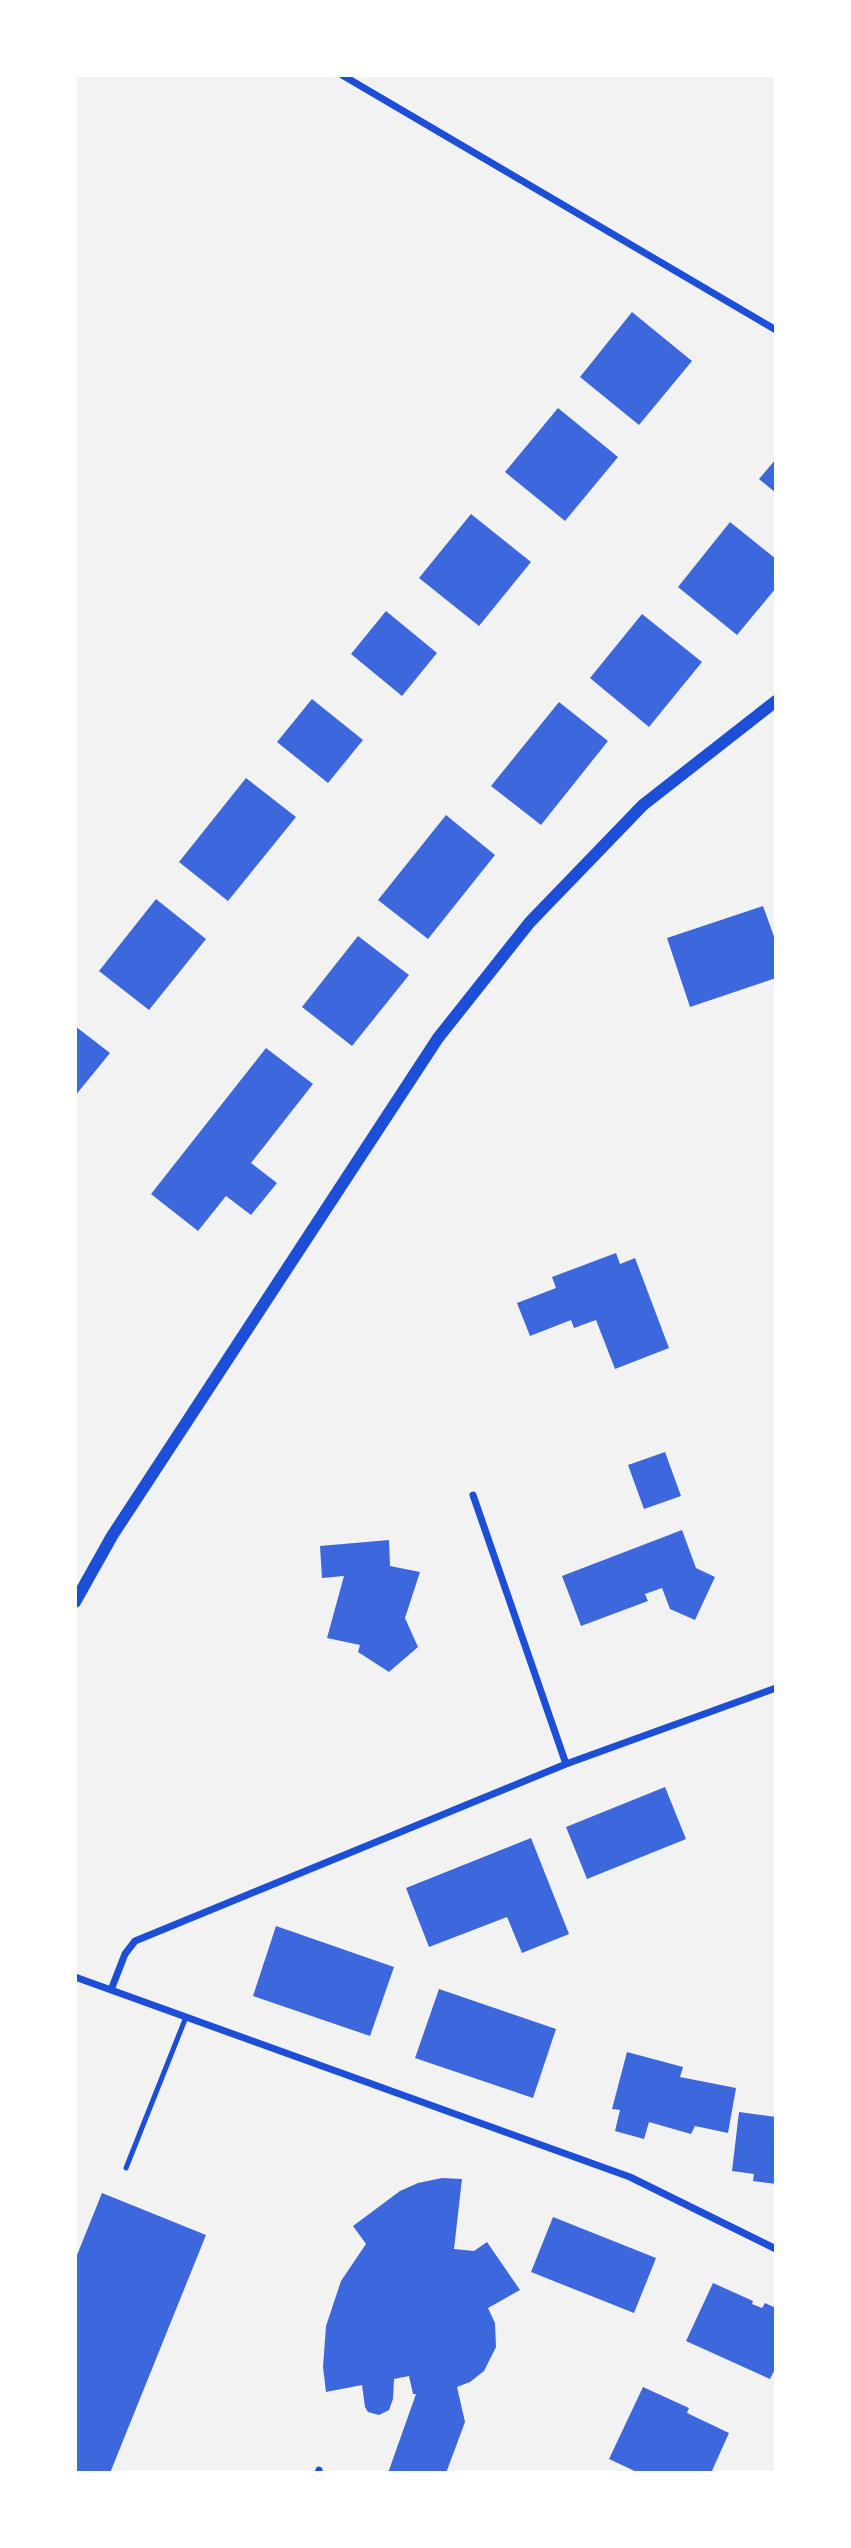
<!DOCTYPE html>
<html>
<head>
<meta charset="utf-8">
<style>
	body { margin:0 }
	#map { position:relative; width:851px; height:2548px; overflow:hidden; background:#f2f2f2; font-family:"Alegreya Sans",sans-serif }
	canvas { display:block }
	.frame { position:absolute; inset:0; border:77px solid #fff; pointer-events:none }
</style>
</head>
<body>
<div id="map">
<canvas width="851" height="2548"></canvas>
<div class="frame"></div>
</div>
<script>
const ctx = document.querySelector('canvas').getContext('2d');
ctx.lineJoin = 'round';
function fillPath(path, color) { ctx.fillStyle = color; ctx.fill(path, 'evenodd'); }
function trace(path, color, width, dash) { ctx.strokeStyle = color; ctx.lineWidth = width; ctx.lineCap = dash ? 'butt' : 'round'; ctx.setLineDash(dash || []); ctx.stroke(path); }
const building = new Path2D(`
	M632 312 692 361 639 425 580 377Z
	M558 408 618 457 565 521 505 472Z
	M776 459V493L759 479Z
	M471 514 531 562 479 626 419 578Z
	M730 522 776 559V588L737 635 678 587Z
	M386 611 437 653 402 696 351 654Z
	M642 614 702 662 649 727 590 678Z
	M312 699 363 740 328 783 277 742Z
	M559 702 608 741 541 825 491 786Z
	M246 778 296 817 228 901 179 862Z
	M446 815 495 855 428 939 378 900Z
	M156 899 206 939 149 1010 99 971Z
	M763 906 776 942V978L690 1007 667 938Z
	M358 936 409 975 352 1046 302 1007Z
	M75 1026 110 1053 75 1096Z
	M266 1048 313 1084 251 1163 277 1183 251 1215 226 1196 198 1231 151 1194Z
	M616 1253 620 1264 635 1258 669 1348 615 1369 596 1320 574 1328 571 1320 530 1336 517 1303 556 1288 552 1277Z
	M665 1452 681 1496 644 1509 628 1465Z
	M682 1530 696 1568 715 1577 695 1620 670 1609 662 1588 645 1594 648 1601 581 1626 562 1576Z
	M389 1540 390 1566 420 1572 405 1618 418 1647 389 1672 358 1652 360 1645 327 1638 344 1576 322 1578 320 1546Z
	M665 1787 686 1839 587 1879 566 1827Z
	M531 1838 569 1934 522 1953 507 1917 429 1947 406 1888Z
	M276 1926 394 1967 370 2036 253 1996Z
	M439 1989 556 2029 533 2098 415 2058Z
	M627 2052 683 2067 680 2077 736 2088 728 2133 695 2126 691 2134 649 2122 644 2139 615 2131 620 2110 612 2109Z
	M739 2112 776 2117V2184L753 2181 754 2174 732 2171Z
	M442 2178 462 2179 454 2249 474 2251 487 2242 520 2290 488 2308 495 2323 496 2347 484 2371 470 2382 457 2387 465 2422 446 2473H388L416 2394H413L409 2376 394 2379 393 2399 389 2410 379 2415 368 2412 365 2407 362 2385 326 2392 323 2367 326 2326 341 2281 366 2244 353 2226 400 2191 418 2183Z
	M102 2193 206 2235 110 2473H75V2260Z
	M553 2217 656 2258 634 2313 531 2272Z
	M713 2283 753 2301 752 2304 762 2308 765 2303 776 2308V2367L770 2379 686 2341Z
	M643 2387 689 2408 687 2413 729 2433 711 2473H639L609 2459Z`);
const service = new Path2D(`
	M126 2168 186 2017`);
const minor = new Path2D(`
	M342 75 776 330
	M473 1495 566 1764
	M75 1977 630 2177 776 2249
	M111 1990 125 1954 135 1941 566 1764 776 1688
	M318 2473 319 2470`);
const tertiary = new Path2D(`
	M75 1602 112 1536 438 1038 530 922 643 805 776 701`);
fillPath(building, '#3d67dc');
trace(service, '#1d4ed8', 5);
trace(minor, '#1d4ed8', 7);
trace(tertiary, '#1d4ed8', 12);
</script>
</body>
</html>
